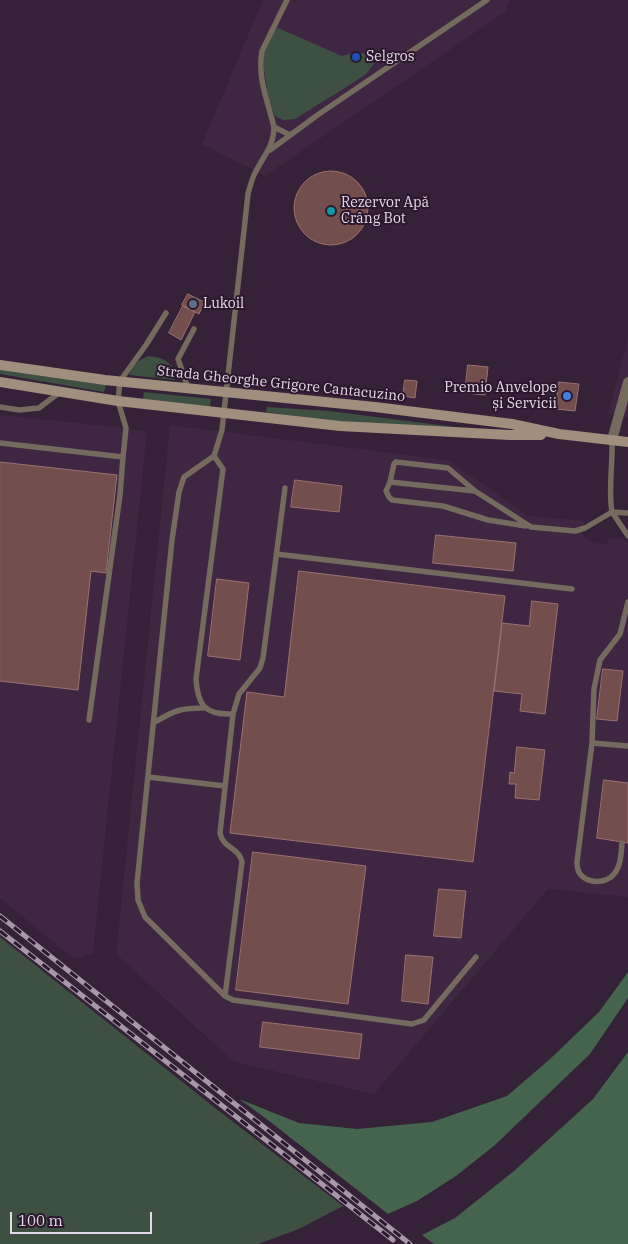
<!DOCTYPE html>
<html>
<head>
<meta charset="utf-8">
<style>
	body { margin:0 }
	#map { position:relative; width:628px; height:1244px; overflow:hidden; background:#352138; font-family:"IBM Plex Serif",serif }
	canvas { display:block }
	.scale { position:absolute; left:10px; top:1212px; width:142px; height:22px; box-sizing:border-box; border:2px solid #e5d8e7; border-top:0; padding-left:6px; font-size:15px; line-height:18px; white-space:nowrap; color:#e5d8e7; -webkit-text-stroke:4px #2b172e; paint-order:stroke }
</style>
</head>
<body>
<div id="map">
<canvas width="628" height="1244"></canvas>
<div class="scale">100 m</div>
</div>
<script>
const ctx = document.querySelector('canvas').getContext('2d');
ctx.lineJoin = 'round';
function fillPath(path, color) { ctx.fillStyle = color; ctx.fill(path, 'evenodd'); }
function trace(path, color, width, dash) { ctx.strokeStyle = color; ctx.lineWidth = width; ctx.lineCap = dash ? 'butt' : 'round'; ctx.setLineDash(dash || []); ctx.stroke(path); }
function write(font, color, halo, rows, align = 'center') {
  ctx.font = font + ' "IBM Plex Serif",serif'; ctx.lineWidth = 4; ctx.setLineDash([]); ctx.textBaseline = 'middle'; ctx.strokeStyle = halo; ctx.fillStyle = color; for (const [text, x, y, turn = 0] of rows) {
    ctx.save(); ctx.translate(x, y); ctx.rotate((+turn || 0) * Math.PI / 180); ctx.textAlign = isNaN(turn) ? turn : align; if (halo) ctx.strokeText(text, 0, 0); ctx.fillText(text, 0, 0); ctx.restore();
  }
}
const built = new Path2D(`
	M263 0H510L505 12 265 176 202 144Z
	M628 338V417L608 414Z
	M0 415 126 428 147 432 93 953 74 959 0 898Z
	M170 425 448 460 529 516 584 521 582 534 593 543 606 544 610 538 628 540V897L548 889 374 1094 234 1062 116 954Z`);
const green = new Path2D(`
	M278 28 342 56C356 52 366 49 374 64L366 74 351 84 295 119 283 120 275 116 269 101 263 63 264 53 274 31Z
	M149 356C166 358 174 363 175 380L129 375C134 364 138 360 149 356Z
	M0 370 106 385 104 392 0 374Z
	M144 392 211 399 210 407 143 400Z
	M267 407 329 411 455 427 465 430 326 420 266 412Z
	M0 937 219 1111 343 1206 299 1229 258 1244H0Z`);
const forest = new Path2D(`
	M628 972V998L590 1054 495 1145 456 1176 417 1201 388 1214 264 1117 239 1099 299 1123 357 1129 432 1122 507 1096 550 1059 599 1012Z
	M628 1052V1244H434L422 1235 455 1218 514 1171 593 1099Z`);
const building = new Path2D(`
	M294 208a37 37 0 1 1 74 0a37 37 0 1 1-74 0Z
	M188 294 204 302 199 314 182 305Z
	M183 306 195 312 181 340 169 333Z
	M468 365 488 367 485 395 465 393Z
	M405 380 417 381 415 398 403 396Z
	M559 382 579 384 575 411 556 409Z
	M0 462 117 475 106 573 91 571 78 690 0 681Z
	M295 480 342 486 339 512 291 507Z
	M436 535 516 543 513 571 433 563Z
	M299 571 505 596 473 862 230 833 247 692 284 697Z
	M217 579 249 583 240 660 208 656Z
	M532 601 558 604 545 714 520 711 522 694 494 691 502 623 529 626Z
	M603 669 623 671 617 721 597 719Z
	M517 747 545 750 539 800 515 798 516 784H509L510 772 514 773Z
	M604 780 628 783V843L597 838Z
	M253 852 366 866 348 1004 236 990Z
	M439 889 466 891 461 938 434 936Z
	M406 955 433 957 428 1004 402 1001Z
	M263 1022 362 1034 359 1059 260 1047Z`);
const lane = new Path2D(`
	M287 0 262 51C257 77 268 102 274 127 274 146 264 155 256 171 252 178 250 186 248 194L222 430 214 456 184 477 179 492 172 540 137 883 138 900 145 917 225 996 233 1000 412 1024 424 1020 476 957
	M274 127 290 135
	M270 150 319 114 487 0
	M188 388 178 359 194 329
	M0 407 19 410 39 408 60 392
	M612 440C613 463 608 491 612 512L628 513
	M0 443 123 457 120 495 89 720
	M214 456 223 469 196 679C198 706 205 715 233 714L239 694 260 668 263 658 285 488
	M123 457 126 428 118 401 120 381 146 345 166 313
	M390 482 386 491 389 497 392 500 443 506 488 520 526 526
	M475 491 390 482 394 464 396 462 448 468 475 491 531 527 575 531 585 528 612 512 628 536
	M276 554 572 589
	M155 722C175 710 181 708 205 708
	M592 743 628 746
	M148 777 225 786
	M622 843C621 854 621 866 614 874 606 884 588 884 580 874 578 871 577 866 577 862L592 743 594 689 600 660 620 634 628 602
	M225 996 242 862C239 847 223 849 220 833L233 714`);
const street = new Path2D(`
	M612 440 628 382`);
const secondary = new Path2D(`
	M0 365 105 380 375 407 512 424 559 434 628 442
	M0 382 118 401 340 426 510 435H541`);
const rail = new Path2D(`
	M0 916 410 1244
	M0 931 393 1240`);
const markers = [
	[356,57,5,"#1a4fb4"],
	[331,211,5,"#0f9aa8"],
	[193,304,5,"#5c6f8a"],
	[567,396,5,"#3f7fe0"]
];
const poiNames = [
	["Selgros",366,57],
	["Rezervor Apă",341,203],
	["Crâng Bot",341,219],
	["Lukoil",203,304],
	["Premio Anvelope",557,388,"right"],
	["și Servicii",557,404,"right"]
];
const streetNames = [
	["Strada Gheorghe Grigore Cantacuzino",281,384,6]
];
fillPath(built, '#3f2643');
fillPath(green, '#3d5042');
fillPath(forest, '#44644e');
fillPath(building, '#724e4d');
trace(building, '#997270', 1);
trace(lane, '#746b5e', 5.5);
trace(street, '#746b5e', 10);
trace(secondary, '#9f8f7c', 10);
trace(rail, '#a797a9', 5);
trace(rail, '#2b172e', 3, [9]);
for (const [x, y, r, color] of markers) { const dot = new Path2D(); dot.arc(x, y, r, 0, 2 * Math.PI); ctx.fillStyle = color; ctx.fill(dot); trace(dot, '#2b172e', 2); }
write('14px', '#e5d8e7', '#2b172e', poiNames, 'left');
write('14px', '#e5d8e7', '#2b172e', streetNames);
</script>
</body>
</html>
